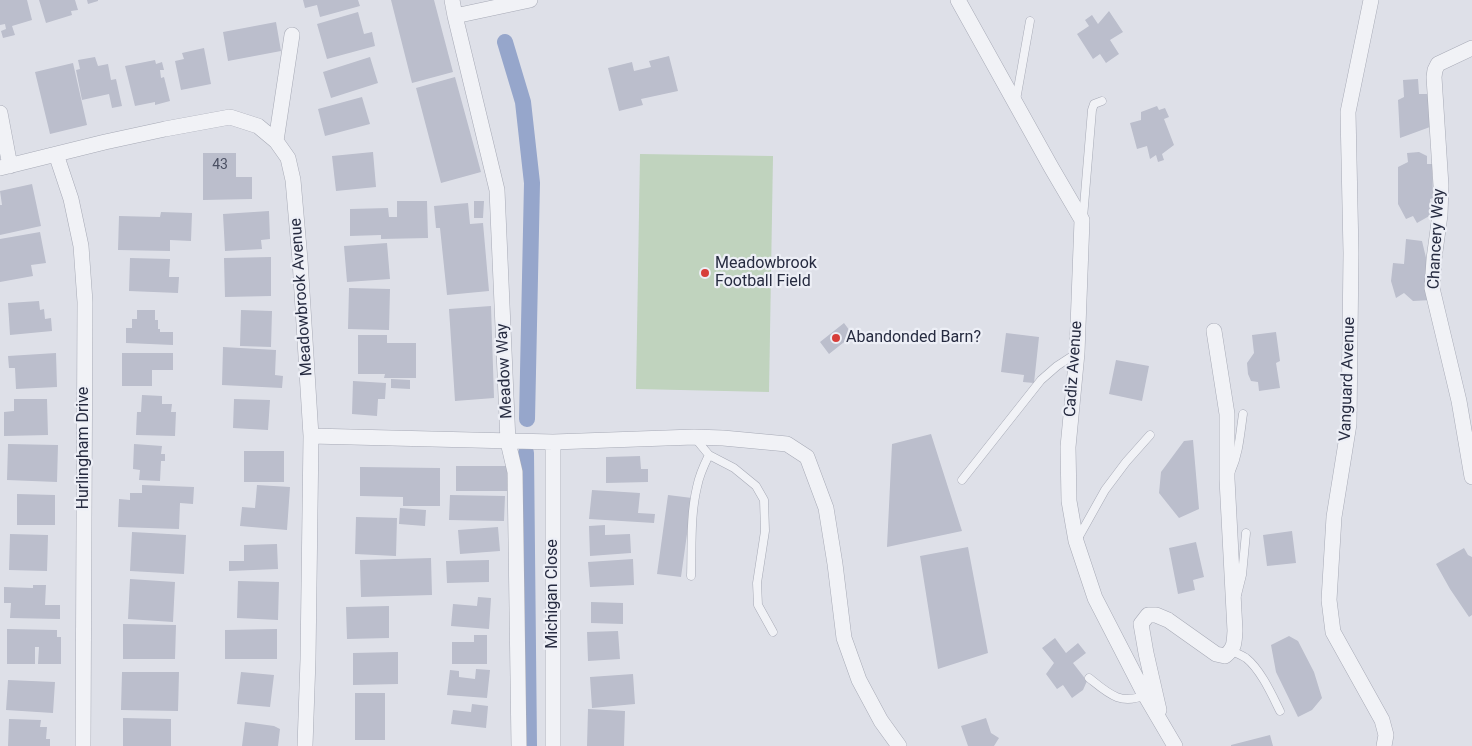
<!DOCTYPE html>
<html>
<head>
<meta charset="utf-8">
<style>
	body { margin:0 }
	canvas { display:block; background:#dee0e8 }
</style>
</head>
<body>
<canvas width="1472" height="746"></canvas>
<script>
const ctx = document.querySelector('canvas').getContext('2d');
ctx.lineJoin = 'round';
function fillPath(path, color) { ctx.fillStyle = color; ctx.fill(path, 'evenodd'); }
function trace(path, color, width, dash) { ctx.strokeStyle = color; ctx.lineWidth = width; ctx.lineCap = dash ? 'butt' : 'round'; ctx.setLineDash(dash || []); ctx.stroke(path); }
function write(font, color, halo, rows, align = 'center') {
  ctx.font = font + ' Roboto,sans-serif'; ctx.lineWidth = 4.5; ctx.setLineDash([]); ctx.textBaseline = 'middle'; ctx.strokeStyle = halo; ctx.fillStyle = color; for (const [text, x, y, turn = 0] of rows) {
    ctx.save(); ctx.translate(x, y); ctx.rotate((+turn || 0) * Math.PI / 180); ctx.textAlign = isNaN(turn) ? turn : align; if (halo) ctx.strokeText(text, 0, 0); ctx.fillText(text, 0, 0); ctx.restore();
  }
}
const green = new Path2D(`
	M640 154 773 156 769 392 636 389Z`);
const canal = new Path2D(`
	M505 42 523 102 532 183 527 419
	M526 453 529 746`);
const building = new Path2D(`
	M0 0H27L32 20 12 26 15 35 3 38 1 31 6 29 5 24 0 25Z
	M39 0H75L78 10 71 11 72 15 46 23Z
	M87 0H98V1L88 4Z
	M303 0H358L360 6 320 17 317 5 305 8Z
	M391 0H434L453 72 412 83Z
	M1109 11 1123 32 1110 40 1119 54 1106 63 1100 54 1093 59 1077 34 1089 26 1085 20 1092 15 1098 24Z
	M358 12 364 34 372 32 375 46 327 59 317 24Z
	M276 22 281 51 228 61 223 32Z
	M204 48 211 84 181 90 175 61 184 59 182 53Z
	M669 56 678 91 641 99 643 105 619 111 608 68 632 62 634 71 651 67 649 61Z
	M95 57 98 66 108 64 111 80 116 79 122 106 112 108 109 94 82 100 76 70 80 69 78 60Z
	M370 57 378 83 331 98 323 72Z
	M155 60 156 64 162 62 164 70H160L161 78 164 77 170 101 155 105V102L135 106 125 66Z
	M73 63 87 125 50 134 35 72Z
	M455 77 481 172 441 183 416 88Z
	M1418 79 1419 94H1428L1433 99 1430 127 1400 138 1398 100 1404 97 1403 80Z
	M362 97 370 124 325 136 318 109Z
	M1157 106 1159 110 1165 108 1169 117 1164 119 1174 145 1162 154 1164 160 1158 162 1156 155 1150 159 1147 146 1137 149 1130 123 1141 120V112Z
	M373 152 376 187 336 191 332 156Z
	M1419 152 1427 156V164H1432L1433 198 1430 199 1431 215 1417 223 1413 216 1406 219 1398 204V167L1408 162 1407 153Z
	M203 153H236V177H252V199L203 200Z
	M32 184 41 226 0 235V205H2L0 191Z
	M397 201H427L428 238 381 239V235L350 236V209L388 208 389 217H397Z
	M474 201H484L483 218H474Z
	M468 203 470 224 483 223 489 291 447 295 440 228H436L434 206Z
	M269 211 270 239 261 240 262 249 225 251 223 214Z
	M161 212 192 213 191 241 170 240V251L118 250 119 216 160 217Z
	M40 232 46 263 31 265 33 276 0 282V239Z
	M1406 239 1422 241 1427 262 1432 300 1413 301 1404 293 1396 298 1391 281 1393 263 1404 264Z
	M387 243 390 279 347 282 344 246Z
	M271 257V296L225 297 224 258Z
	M130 258 170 259 169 277H179L178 293 129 291Z
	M349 288 390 289 389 330 348 329Z
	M39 301 40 310 44 309 45 319 51 318 52 331 10 335 8 303Z
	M491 306 494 398 455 401 449 309Z
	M137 310H155V320H158V329H160V332H173V345L126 343V328H132V319H137Z
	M241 310 272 311 271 347 240 346Z
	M844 323 853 335 829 354 820 342Z
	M1276 332 1280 361 1276 363 1280 388 1259 391 1258 382 1251 381 1248 374 1247 363 1254 353 1252 335Z
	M1006 333 1039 337 1034 383 1023 382 1024 375 1001 372Z
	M358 335H387V343H416V378H384L385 374H358Z
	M223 347 276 350 275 375 283 376 282 388 222 385Z
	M56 353 57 387 16 389 15 368H9L8 356Z
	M122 353H173V370H152V386H122Z
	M1116 360 1149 366 1142 401 1109 394Z
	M391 379 410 380V389L391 388Z
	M353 381 386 383 385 399H378L377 416 352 414Z
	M142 395 162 396V404H172L171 412H176L175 436 136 435 137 412H141Z
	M14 399H47L48 435 4 436V412L14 411Z
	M234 399 270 400 268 430 233 428Z
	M931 434 962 531 887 547 892 444Z
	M1193 440 1199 509 1179 518 1159 493 1161 472 1184 441Z
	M8 444 58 445 57 482 7 480Z
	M134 444 162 446 161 454H165V461H161L160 481 139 480 140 470 133 469Z
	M244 451H284V482H244Z
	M640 456 641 469H648V482L606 483V457Z
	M456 466H508L507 491H456Z
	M360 467 440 468V506H403V497L360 496Z
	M142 485 194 487 193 504 180 503 179 529 118 527 119 499 130 500V493H142Z
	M257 485 290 487 287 530 240 526 242 507 255 508Z
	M592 490 640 493 638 513 655 514 654 523 589 519Z
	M17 494 55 495V525H17Z
	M450 495 505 496 504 521 449 520Z
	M668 495 692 498 681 577 657 574Z
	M400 508 426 510 425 526 399 524Z
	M356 517 397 518 396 556 355 554Z
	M605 525V535L630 534 631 553 590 556 589 526Z
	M498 527 500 551 460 554 458 530Z
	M1292 531 1296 563 1267 566 1263 535Z
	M132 532 186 535 184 574 130 571Z
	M10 534 48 535 47 571 9 570Z
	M1196 542 1204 577 1193 580 1195 590 1178 594 1169 548Z
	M277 544 278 569 229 571V561H244V545Z
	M968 547 988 653 938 669 920 556Z
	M1464 548 1468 555 1472 557V615L1469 617 1450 589 1436 564Z
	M431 558 432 595 361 597 360 560Z
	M633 559 634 585 590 587 588 562Z
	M489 560V582L447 583 446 561Z
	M130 579 175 582 173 622 128 619Z
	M238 581 279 582 278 620 237 618Z
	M33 585H46L45 605H60V619L10 618 11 603H4V587L33 588Z
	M478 597 491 598 489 629 451 626 453 604 477 606Z
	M591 602 623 603V624L591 623Z
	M389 606V638L347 639 346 607Z
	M123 624 176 625 175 659H123Z
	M7 629 57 630V637H61V664H38L39 647H35V664H7Z
	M277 629V659H225V630Z
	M618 631 620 659 588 661 587 632Z
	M474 635H487V664H452V642H474Z
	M1289 636 1298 641 1314 672 1322 698 1312 710 1298 717 1276 672 1271 645Z
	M1055 638 1066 653 1078 643 1086 653 1073 663 1087 681 1083 690 1072 698 1063 685 1057 689 1046 674 1054 663 1042 648Z
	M398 652V684L353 685V653Z
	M476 669 490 670 487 698 447 695 450 670 459 671V677L475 679Z
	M122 672H179L178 711 121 710Z
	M241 672 274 675 270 707 237 704Z
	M633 674 635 704 592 708 590 677Z
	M8 680 55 682 53 713 6 710Z
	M355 693H385V740H355Z
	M472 704 488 706 486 728 451 724 453 710 471 712Z
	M588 709 625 711 624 746H587Z
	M123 718 171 719V746H123Z
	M986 718 991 733 999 738 994 746H968L961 726Z
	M9 719 41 720 40 727H47L46 739H50V746H8Z
	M245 722 274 726 280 729 278 746H242Z
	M1270 735 1273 746H1231V745Z`);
const lane = new Path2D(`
	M1016 100 1030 21
	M1083 218 1092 110 1094 104 1102 101
	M695 438 709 455 734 468 756 486 764 500 765 531 757 583 758 605 773 632
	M1231 471C1239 453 1240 434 1243 414
	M962 480 1041 380 1057 366 1077 353
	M1077 540 1105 490 1126 462 1150 435
	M691 576C692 547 690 516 697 487 699 476 704 465 709 455
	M1237 595 1242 575 1246 533
	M1232 651C1236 653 1241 655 1246 658 1261 670 1272 695 1280 711
	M1089 678C1108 693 1120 706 1145 695`);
const street = new Path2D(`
	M452 0 455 16 497 190 508 442 515 472 519 746
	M958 0 1051 167 1082 220 1077 353 1068 447 1069 501 1076 541 1095 598 1145 695 1175 746
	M1371 0 1348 112 1351 253 1349 424 1334 517 1329 600 1333 632 1382 720 1386 735 1384 746
	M455 16 530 0
	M1472 48 1438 64 1435 70 1434 77 1441 186 1440 215 1434 259 1432 288 1459 401 1472 477
	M0 113 10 166
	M276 141 292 35
	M56 154 71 199 81 246 85 302 83 746
	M0 168 105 142 165 129 230 117 258 126 276 141 288 158 293 180 300 260 311 436 308 659 305 746
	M311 436 553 442 694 437 723 438 787 444 807 457 826 508 835 564 844 638 859 680 881 721 899 746
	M553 442V746
	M1159 710 1146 653 1141 624 1148 615H1156L1168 620 1216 654 1225 656C1235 648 1234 643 1235 631L1227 479V414L1214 331`);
const markers = [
	[705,273,5,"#d73e3a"],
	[836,338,5,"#d73e3a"]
];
const numberNames = [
	["43",220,165]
];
const streetNames = [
	["Chancery Way",1437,239,-87],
	["Meadowbrook Avenue",302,297,-94],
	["Cadiz Avenue",1074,369,-86],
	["Meadow Way",505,371,-93],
	["Vanguard Avenue",1348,379,-88],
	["Hurlingham Drive",84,448,-90],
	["Michigan Close",553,594,-90]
];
const poiNames = [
	["Meadowbrook",715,264],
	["Football Field",715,282],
	["Abandonded Barn?",846,338]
];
fillPath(green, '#c0d3be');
trace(canal, '#96a6cb', 16);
fillPath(building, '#bbbecc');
trace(lane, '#a7aab6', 9);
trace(street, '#a7aab6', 16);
trace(lane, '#f1f2f6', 8);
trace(street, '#f1f2f6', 15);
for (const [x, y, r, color] of markers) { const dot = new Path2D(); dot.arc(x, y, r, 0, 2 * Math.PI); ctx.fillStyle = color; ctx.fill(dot); trace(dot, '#edeff6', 2); }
write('14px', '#4b5063', null, numberNames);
write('16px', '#262b40', '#edeff6', streetNames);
write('16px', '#262b40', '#edeff6', poiNames, 'left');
</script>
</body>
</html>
